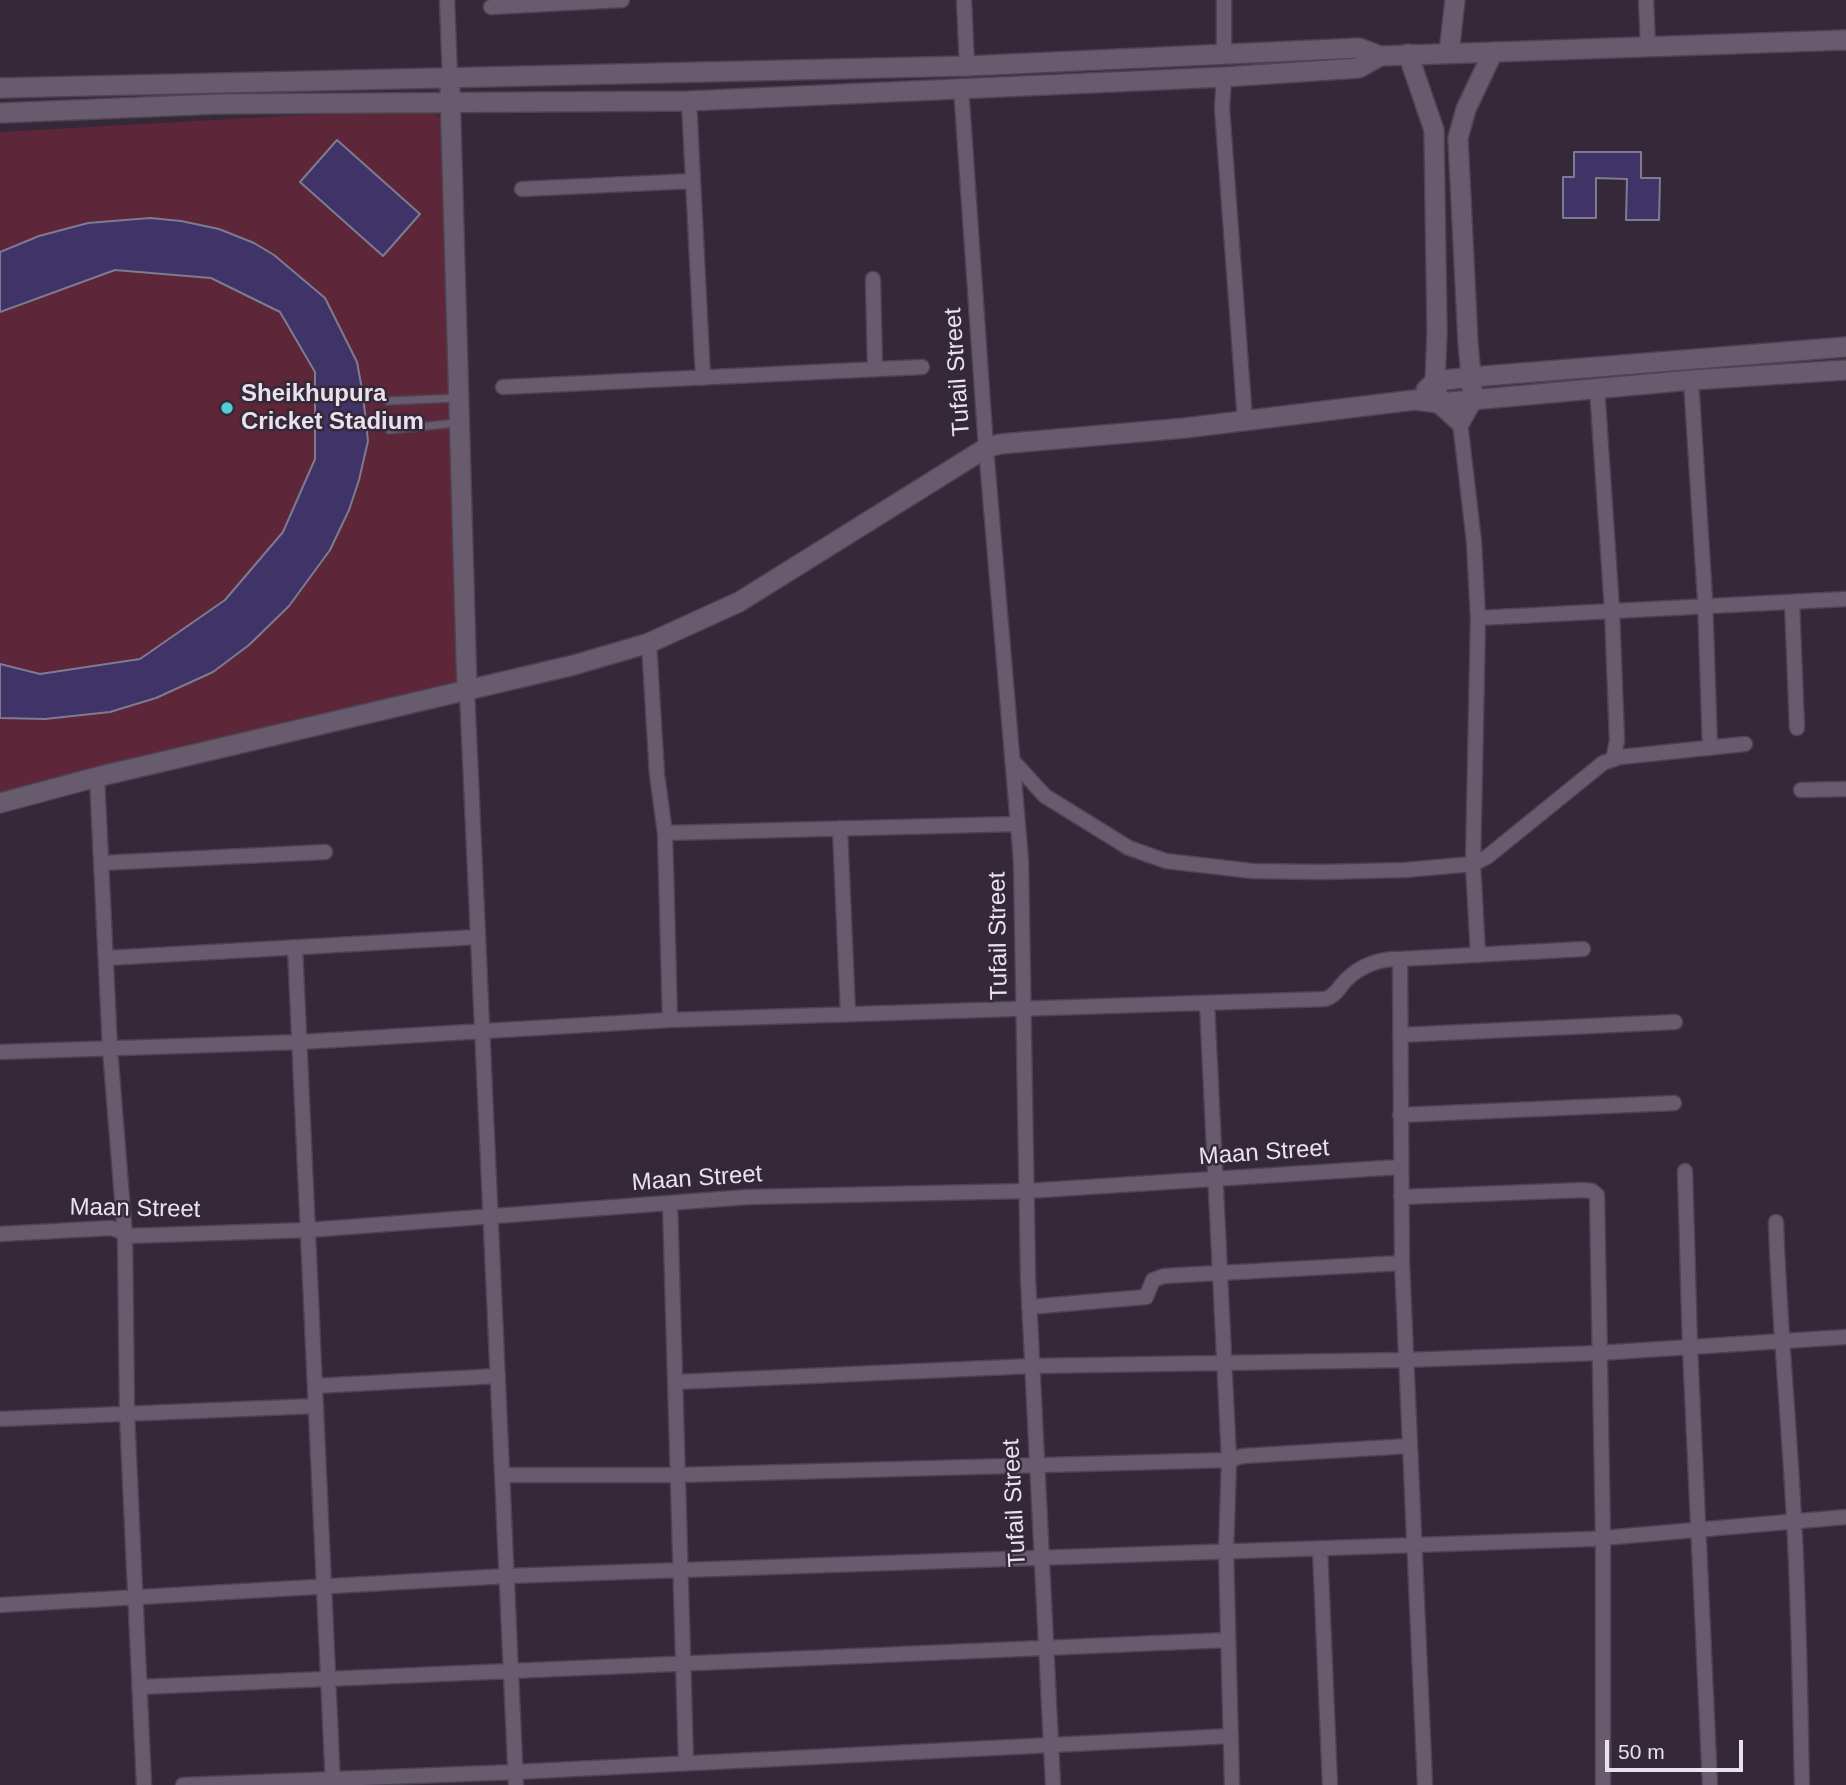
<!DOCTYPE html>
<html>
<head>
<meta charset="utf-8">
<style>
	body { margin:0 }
	#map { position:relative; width:1846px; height:1785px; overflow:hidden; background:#342839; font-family:Arial,sans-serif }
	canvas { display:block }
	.scale { position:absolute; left:1605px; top:1740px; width:138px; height:32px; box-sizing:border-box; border:4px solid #e9e2ed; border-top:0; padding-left:9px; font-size:21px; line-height:24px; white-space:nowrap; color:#e9e2ed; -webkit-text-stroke:5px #342839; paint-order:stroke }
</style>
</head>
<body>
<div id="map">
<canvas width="1846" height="1785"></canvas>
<div class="scale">50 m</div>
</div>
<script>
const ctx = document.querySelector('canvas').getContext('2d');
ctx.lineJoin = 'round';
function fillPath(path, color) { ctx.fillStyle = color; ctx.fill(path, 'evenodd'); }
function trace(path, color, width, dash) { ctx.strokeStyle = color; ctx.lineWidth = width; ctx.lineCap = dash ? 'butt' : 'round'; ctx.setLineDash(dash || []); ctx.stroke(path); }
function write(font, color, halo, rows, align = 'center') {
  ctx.font = font + ' Arial,sans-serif'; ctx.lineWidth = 5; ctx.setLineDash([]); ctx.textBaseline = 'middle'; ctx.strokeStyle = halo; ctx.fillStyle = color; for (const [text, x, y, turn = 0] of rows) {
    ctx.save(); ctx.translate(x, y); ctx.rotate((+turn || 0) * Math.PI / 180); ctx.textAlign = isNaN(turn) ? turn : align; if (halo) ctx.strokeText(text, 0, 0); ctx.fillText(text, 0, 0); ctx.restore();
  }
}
const green = new Path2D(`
	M428 108 448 125 460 683 0 794V132Z`);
const building = new Path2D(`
	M337 140 420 214 383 256 300 182Z
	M1574 152H1641V178H1660L1659 220H1626L1627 179 1596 178V218H1563V177H1574Z
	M150 218 181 221 219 229 254 243 274 255 325 298 357 362 363 395 368 441 359 480 349 510 330 550 289 606 249 645 213 672 156 698 110 712 45 719 0 718V664L40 674 140 659 225 600 283 532 315 459V372L280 312 211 278 115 270 0 312V252L39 236 88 223Z`);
const service = new Path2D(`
	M388 401 457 398
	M389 430 456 423`);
const minor = new Path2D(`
	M447 0 450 78
	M964 0 967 66
	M1224 0V55
	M1646 0 1648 47
	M491 7 622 0
	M1224 77 1222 108 1245 421
	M961 87 986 448 1021 861 1028 1278 1053 1785
	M689 101 703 378
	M522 189 693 181
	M873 279 875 369
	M1691 380 1705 599 1710 748
	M503 387 922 367
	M1597 388 1612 610 1617 741 1613 759
	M1460 422 1474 542 1478 618 1473 864 1478 955
	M1792 602 1797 728
	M1478 618 1846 599
	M649 643 657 775 665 833 670 1020
	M467 691 516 1785
	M1012 760 1045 796 1129 848 1166 861 1252 871 1321 872 1405 870 1473 864 1487 857 1603 763 1620 757 1745 744
	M97 777 110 1049 125 1236 127 1414 144 1785
	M1801 790 1846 789
	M840 828 848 1014
	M665 833 1017 824
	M101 863 325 852
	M295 947 333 1785
	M106 958 478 937
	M1207 1003 1229 1460 1226 1551 1232 1785
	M1400 1035 1675 1022
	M0 1052 300 1042 670 1020 1325 999C1336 996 1339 987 1346 980 1360 966 1380 958 1400 959
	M1400 1115 1674 1103
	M1685 1171 1690 1347 1710 1785
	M1401 1197 1583 1190 1592 1191 1597 1195 1603 1538V1785
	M670 1203 686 1762
	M1776 1222C1779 1321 1789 1420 1794 1519 1799 1608 1800 1696 1802 1785
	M0 1234 111 1228 120 1231 125 1236 308 1230 748 1197 1026 1191 1400 1167
	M1029 1307 1146 1297 1153 1280 1164 1276 1402 1263
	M676 1382 1032 1366 1405 1360 1598 1353 1846 1337
	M315 1386 498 1376
	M0 1419 316 1406
	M502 1475H678L1229 1460 1243 1456 1409 1446
	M1320 1548 1330 1785
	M0 1605 507 1576 1591 1539 1846 1517
	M140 1687 1228 1640
	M183 1785 515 1772 1231 1736
	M1425 1785 1402 1263 1400 959 1583 949`);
const tertiary = new Path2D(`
	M1449 53 1455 0
	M1408 54 1434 130 1437 333 1435 381 1439 403 1460 422 1473 399 1468 343 1458 138 1466 109 1493 52
	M0 88 967 66 1359 48 1380 56 1846 40
	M450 90 467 691
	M0 113 218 104 689 101 1224 77 1359 68 1380 56
	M1426 390 1435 381 1472 377 1846 347
	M0 803 97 777 574 665 649 643 739 602 986 448 1000 444 1185 428 1414 400 1439 403 1691 380 1846 370`);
const markers = [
	[227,408,7,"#51ccd2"]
];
const streetNames = [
	["Tufail Street",958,372,-94],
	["Tufail Street",999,936,-91],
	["Maan Street",1264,1153,-4],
	["Maan Street",697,1179,-4],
	["Maan Street",135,1209,1],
	["Tufail Street",1015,1503,-93]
];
const poiNames = [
	["Sheikhupura",241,394],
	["Cricket Stadium",241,422]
];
fillPath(green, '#5d2739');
fillPath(building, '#403368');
trace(building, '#7e7b91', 2);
trace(service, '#4d4351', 10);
trace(minor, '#4d4351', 17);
trace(tertiary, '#4d4351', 22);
trace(service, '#685b6e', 7);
trace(minor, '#685b6e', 14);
trace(tertiary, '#685b6e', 19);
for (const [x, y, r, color] of markers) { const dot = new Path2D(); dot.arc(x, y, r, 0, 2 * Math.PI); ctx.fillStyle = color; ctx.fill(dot); trace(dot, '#342839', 2.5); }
write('24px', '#e9e2ed', '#342839', streetNames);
write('bold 24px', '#e9e2ed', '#342839', poiNames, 'left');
</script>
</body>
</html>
